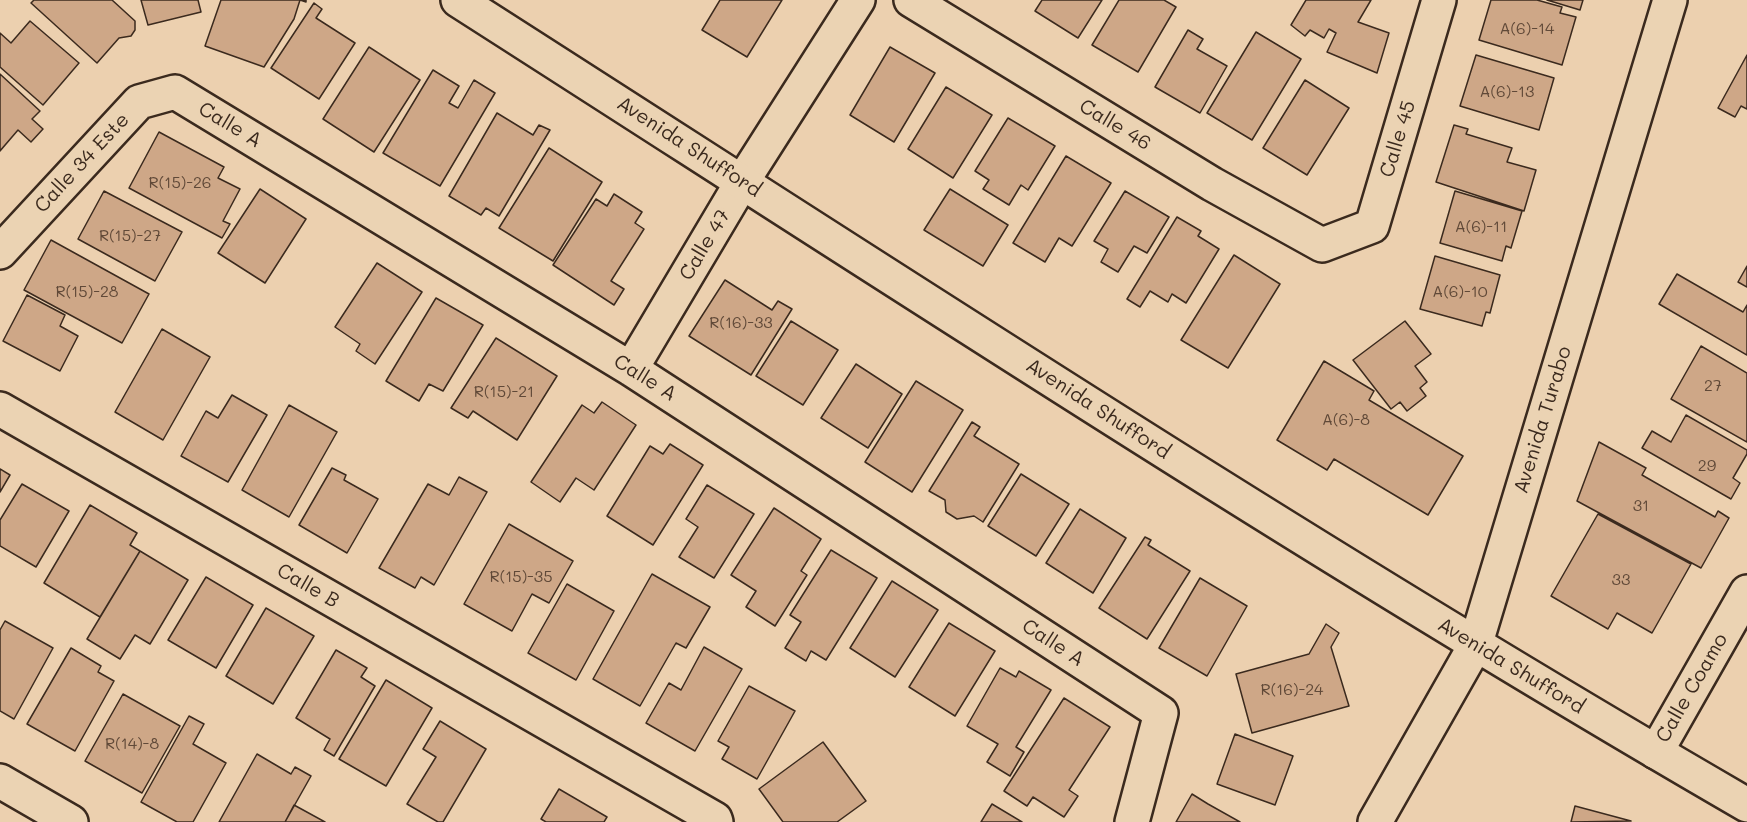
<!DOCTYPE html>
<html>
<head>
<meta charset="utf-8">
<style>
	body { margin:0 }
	canvas { display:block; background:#ecd0af }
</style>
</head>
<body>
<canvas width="1747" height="822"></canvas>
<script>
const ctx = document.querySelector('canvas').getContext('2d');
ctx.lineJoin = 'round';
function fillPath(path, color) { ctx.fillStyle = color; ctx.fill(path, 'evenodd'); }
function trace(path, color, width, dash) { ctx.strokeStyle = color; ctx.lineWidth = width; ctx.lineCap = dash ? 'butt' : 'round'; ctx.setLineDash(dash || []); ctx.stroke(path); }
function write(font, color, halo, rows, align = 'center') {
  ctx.font = font + ' Mali,sans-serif'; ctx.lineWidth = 6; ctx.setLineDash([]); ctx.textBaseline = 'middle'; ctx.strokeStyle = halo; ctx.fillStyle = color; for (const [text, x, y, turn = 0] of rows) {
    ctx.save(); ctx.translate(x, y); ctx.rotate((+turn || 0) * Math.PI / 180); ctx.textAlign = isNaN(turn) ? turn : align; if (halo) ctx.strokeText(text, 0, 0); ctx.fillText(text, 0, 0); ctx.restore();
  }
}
const building = new Path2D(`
	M34 0H112L135 21V30L131 36 119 38 97 63 31 3Z
	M141 0H198L201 12 148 25Z
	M221 0H306V2L300 0 294 19 264 67 205 46Z
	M720 0H782L747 57 702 30Z
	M1042 0H1102L1078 38 1035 11Z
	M1119 0H1164L1176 7 1138 72 1092 45Z
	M1306 0H1371L1358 22 1389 33 1377 73 1327 52 1336 33 1329 29 1324 38 1310 30 1305 36 1291 25Z
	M1491 0H1537L1562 7 1560 13 1576 17 1562 65 1479 40Z
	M1547 0H1583L1580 10Z
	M314 3 322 9 316 18 355 43 319 99 271 68Z
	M30 21 79 63 43 105 0 67V33L11 43Z
	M1188 30 1203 39 1197 49 1227 66 1200 113 1155 87Z
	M1256 32 1301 59 1252 140 1207 113Z
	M369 47 420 80 374 152 323 119Z
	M890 47 935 73 894 142 850 115Z
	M1476 55 1554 78 1539 130 1460 106Z
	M1747 55V109L1741 106 1735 117 1718 108Z
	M433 70 459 86 449 103 458 108 474 80 495 93 440 186 383 153Z
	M0 74 40 111 32 119 43 129 31 142 18 130 0 151Z
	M1305 80 1349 108 1307 175 1263 148Z
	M946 87 992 115 953 178 908 149Z
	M497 113 533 135 539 125 550 130 499 216 486 208 481 215 449 196Z
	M1008 118 1055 146 1028 190 1021 185 1009 205 983 189 989 180 975 171Z
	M1454 125 1468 129 1466 134 1512 148 1507 162 1536 170 1524 211 1436 182Z
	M159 132 224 167 218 178 240 189 223 221 230 224 222 238 129 188Z
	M549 148 602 182 553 261 499 228Z
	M1066 156 1111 183 1072 246 1059 238 1045 262 1013 243Z
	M260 189 306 219 265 283 218 253Z
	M950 189 1008 225 983 266 924 230Z
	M104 191 182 232 155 281 78 239Z
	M1125 191 1169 217 1147 253 1134 246 1118 272 1101 262 1108 249 1094 241Z
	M1455 191 1522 211 1511 248 1506 246 1502 261 1440 243Z
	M614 194 642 212 635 223 644 229 611 281 624 289 614 305 553 265 596 199 607 206Z
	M1177 217 1201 231 1198 236 1219 249 1186 303 1172 294 1168 302 1150 291 1140 307 1127 299Z
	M51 240 149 294 122 343 24 290Z
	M1234 255 1280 284 1228 368 1181 340Z
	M1435 256 1500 275 1490 313 1486 312 1482 326 1420 309Z
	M377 263 422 292 375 364 356 351 360 344 335 327Z
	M1747 266V287L1738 282Z
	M1677 274 1743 312 1747 305V355L1659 304Z
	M725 280 772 310 778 301 792 309 751 375 689 336Z
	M27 295 65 315 60 326 78 336 60 371 3 341Z
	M436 298 483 325 443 391 429 384 419 401 386 381Z
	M791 321 838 350 803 405 756 376Z
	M1405 321 1431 354 1415 366 1427 382 1420 388 1426 396 1407 411 1400 402 1391 409 1353 360Z
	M162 329 210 357 163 440 115 412Z
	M496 338 557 376 517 440 473 411 468 418 451 408Z
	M1701 346 1747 373V442L1671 399Z
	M1324 361 1374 391 1369 400 1463 456 1428 515 1334 459 1327 470 1277 440Z
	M856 364 902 394 868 448 821 418Z
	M916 381 963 410 912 492 865 462Z
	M232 395 267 415 228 482 181 456 206 411 218 418Z
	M602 402 636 425 594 490 576 478 560 502 531 482 582 405 594 413Z
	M289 405 337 432 289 517 242 490Z
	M1686 415 1747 450V454L1733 478 1740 483 1731 499 1642 448 1652 431 1671 442Z
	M972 422 980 427 974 436 1019 464 983 522 974 516 957 519 946 512 945 500 929 491Z
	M1599 442 1646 468 1642 475 1715 517 1718 511 1729 518 1701 568 1577 501Z
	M670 444 703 465 653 545 607 516 650 446 663 454Z
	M332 468 346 475 344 480 378 499 347 553 299 525Z
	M0 469 10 475 0 492Z
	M1021 474 1069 504 1036 556 988 526Z
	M459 477 487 492 434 585 421 577 415 588 379 568 428 484 449 495Z
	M22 484 69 511 36 567 0 546V520Z
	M707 485 754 514 714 578 679 557 698 527 686 519Z
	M90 505 137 533 130 545 140 551 100 617 44 583Z
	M774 508 821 539 801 571 807 575 775 626 746 607 756 591 731 575Z
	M1080 509 1126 538 1093 593 1046 563Z
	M1598 514 1691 564 1652 633 1617 613 1608 629 1551 596Z
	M509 524 573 561 549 603 532 594 512 631 464 604Z
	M1145 537 1151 540 1148 545 1190 571 1147 639 1099 608Z
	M831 550 877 578 826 660 811 651 806 661 785 648 801 622 790 615Z
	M140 551 188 580 150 644 135 635 120 659 87 639Z
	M652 574 710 607 686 648 676 643 640 706 593 679Z
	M206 577 253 605 216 668 168 640Z
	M1200 578 1247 606 1207 676 1159 648Z
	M892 581 938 610 895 677 850 648Z
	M567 584 614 611 576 680 528 653Z
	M266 608 314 636 273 704 226 676Z
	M5 621 53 648 14 719 0 711V630Z
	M949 623 995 651 955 716 909 687Z
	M1326 624 1339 633 1331 647 1349 706 1252 733 1236 674 1309 654Z
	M704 647 742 669 695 751 646 723 669 683 681 690Z
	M71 648 101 666 98 672 114 681 75 751 27 724Z
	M336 650 367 668 361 677 375 686 334 756 324 750 330 739 296 718Z
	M1000 668 1016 677 1019 671 1051 690 1016 747 1024 752 1010 776 987 762 998 744 967 726Z
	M386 680 432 708 386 786 339 759Z
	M749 686 795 711 757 779 722 759 729 747 718 741Z
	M123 694 180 726 142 793 85 761Z
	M1064 698 1110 727 1069 790 1078 796 1064 817 1033 797 1027 806 1004 791Z
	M189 716 204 724 193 744 226 763 193 822H177L141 802Z
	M440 721 486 749 443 822H438L407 804 436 757 423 749Z
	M1235 734 1293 756 1275 805 1217 784Z
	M823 742 866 801 837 822H783L759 789Z
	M257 754 291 774 295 767 311 776 285 822H219Z
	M559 789 607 817 604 822H546L541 819Z
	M1192 794 1208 804 1240 822H1176Z
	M992 804 1022 822H981Z
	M294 805 325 822H285Z
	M1575 806 1631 821 1571 822Z`);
const minor = new Path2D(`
	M911 0 1212 184 1322 245 1372 226 1439 0
	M0 252 139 102 175 92 631 369 1161 713 1132 822
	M631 369 742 182 858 0
	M0 409 715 819 716 822
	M1656 752 1747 592
	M0 781 71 822`);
const tertiary = new Path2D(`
	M458 0C885 273 1308 551 1747 805
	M1375 822 1475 646 1670 0`);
const numberNames = [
	["A(6)-14",1527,29],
	["A(6)-13",1507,92],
	["R(15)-26",180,183],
	["A(6)-11",1481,227],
	["R(15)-27",130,236],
	["R(15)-28",87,292],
	["A(6)-10",1460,292],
	["R(16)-33",741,323],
	["27",1713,386],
	["R(15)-21",504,392],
	["A(6)-8",1346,420],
	["29",1707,466],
	["31",1641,506],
	["R(15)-35",521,577],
	["33",1621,580],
	["R(16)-24",1292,690],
	["R(14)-8",132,744]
];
const streetNames = [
	["Calle A",230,125,31],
	["Calle 46",1115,125,31],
	["Calle 45",1398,139,-73],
	["Avenida Shufford",689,147,33],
	["Calle 34 Este",82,163,-47],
	["Calle 47",705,245,-59],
	["Calle A",645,378,32],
	["Avenida Shufford",1098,409,33],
	["Avenida Turabo",1543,420,-73],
	["Calle B",308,586,30],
	["Calle A",1053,643,33],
	["Avenida Shufford",1511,666,31],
	["Calle Coamo",1692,688,-60]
];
fillPath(building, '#cea787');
trace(building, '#3b2a1e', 1.5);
trace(minor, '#3b2a1e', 38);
trace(tertiary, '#3b2a1e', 38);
trace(minor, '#ebd3b3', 33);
trace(tertiary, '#ebd3b3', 33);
write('16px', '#604938', null, numberNames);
write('20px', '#3b2a1e', '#ebd3b3', streetNames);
</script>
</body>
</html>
